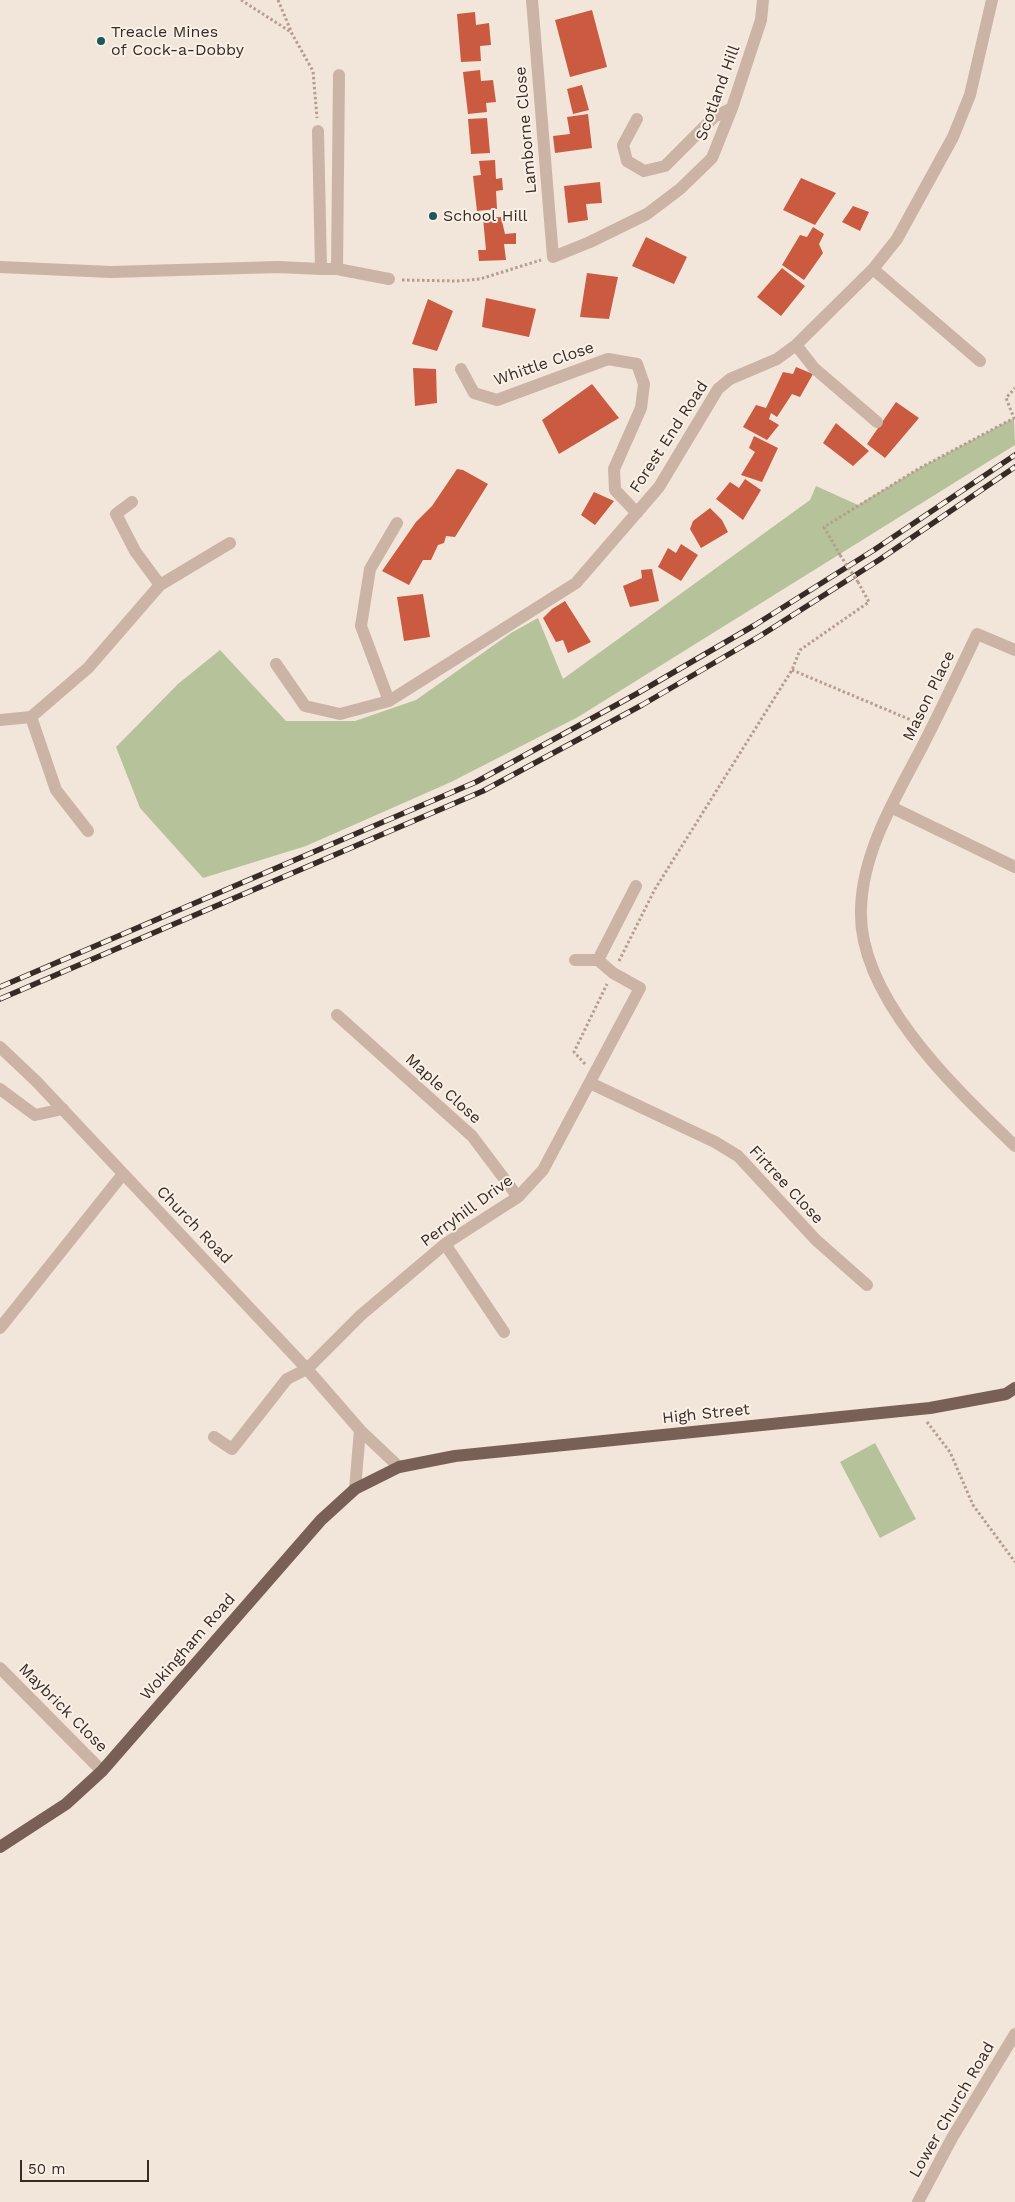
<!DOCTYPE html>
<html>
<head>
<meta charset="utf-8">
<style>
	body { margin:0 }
	#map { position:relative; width:1015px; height:2202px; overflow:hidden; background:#f2e5da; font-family:"Work Sans",sans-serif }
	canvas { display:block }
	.scale { position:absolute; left:20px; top:2160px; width:129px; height:22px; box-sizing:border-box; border:2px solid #362b27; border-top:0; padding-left:6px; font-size:15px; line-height:18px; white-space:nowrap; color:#362b27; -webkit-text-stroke:4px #faf0e6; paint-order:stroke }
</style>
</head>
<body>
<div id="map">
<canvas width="1015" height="2202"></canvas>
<div class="scale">50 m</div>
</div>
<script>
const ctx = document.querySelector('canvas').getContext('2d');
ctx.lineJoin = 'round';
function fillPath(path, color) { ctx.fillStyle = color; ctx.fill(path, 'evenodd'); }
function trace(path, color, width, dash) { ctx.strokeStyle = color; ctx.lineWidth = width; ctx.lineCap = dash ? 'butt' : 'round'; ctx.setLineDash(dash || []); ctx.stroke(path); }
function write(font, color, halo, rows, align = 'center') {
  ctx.font = font + ' "Work Sans",sans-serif'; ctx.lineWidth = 4; ctx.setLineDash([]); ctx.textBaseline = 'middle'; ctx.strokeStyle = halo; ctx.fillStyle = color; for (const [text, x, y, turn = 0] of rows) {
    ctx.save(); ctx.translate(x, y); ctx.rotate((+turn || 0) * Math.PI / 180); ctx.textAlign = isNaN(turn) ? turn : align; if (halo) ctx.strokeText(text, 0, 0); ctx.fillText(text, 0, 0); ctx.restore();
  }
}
const green = new Path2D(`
	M1014 418 1015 445 578 717 451 782 306 846 203 878 140 808 116 747 178 684 220 650 286 721H355L416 700 511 633 538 618 563 679 810 500 816 486 858 505 918 469Z
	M875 1443 916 1519 880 1538 840 1462Z`);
const building = new Path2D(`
	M592 10 607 67 570 77 555 20Z
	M475 12 476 25 489 23 491 45 480 46 481 61 461 62 457 14Z
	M480 70 481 81 493 80 496 102 486 103 487 112 468 114 463 72Z
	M582 85 589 110 573 114 567 89Z
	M588 114 592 148 555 153 553 136 570 134 567 117Z
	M487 118 490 153 471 154 468 119Z
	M495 160 496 179 502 178 503 190 496 191 497 209 477 211 473 176 481 175 479 161Z
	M801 178 836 193 815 225 783 210Z
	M600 182 602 203 586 204 588 220 568 223 564 186Z
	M853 206 869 212 860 231 842 222Z
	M501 217 505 234 516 233V244H504L506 260 479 261 478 250H486L483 218Z
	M813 227 824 234 819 244 823 253 804 280 782 265 800 235 807 237Z
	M646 237 687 257 674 284 632 266Z
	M782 268 805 286 781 316 757 297Z
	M587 273 618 277 609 319 580 317Z
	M486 298 536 309 529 337 482 327Z
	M428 299 453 311 437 351 412 344Z
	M796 367 813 374 800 397 792 394 777 417 771 413 769 419 779 425 767 440 743 427 756 405 766 408 783 372 793 374Z
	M413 368 436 369 437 403 415 406Z
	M592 384 619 418 559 454 542 420Z
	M896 402 919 418 885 458 867 444Z
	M836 423 869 451 853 466 823 443Z
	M754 436 778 448 762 482 741 475 755 452 749 448Z
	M457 469 463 470 488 484 455 537 446 536 444 543 438 545 431 560H423L409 585 382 571 416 522 432 506Z
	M745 479 761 490 743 520 716 499 730 482 739 488Z
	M594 492 614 501 595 525 581 515Z
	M710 508 722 520 728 532 701 548 690 529 693 521Z
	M681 544 698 555 681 581 658 567 668 548 676 553Z
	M652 569 659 601 630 607 623 586 642 578 641 570Z
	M423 594 430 637 404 641 397 597Z
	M565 601 591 642 568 653 563 640 556 642 543 618 552 609Z`);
const path = new Path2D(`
	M241 0 291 32 313 71 317 118
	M278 0 291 31
	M402 280 457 281 480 279 541 260
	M840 555 824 527 918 469 1014 418 1006 398 1015 388
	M792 670 911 720 915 731
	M619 961 655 889 792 670 800 650 869 602 858 582
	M585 1064 574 1052 607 984
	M927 1422 950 1452 973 1505 1015 1562`);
const minor = new Path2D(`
	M532 0 553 257 590 242 647 214 680 189 712 158 732 108 761 20 763 0
	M637 119 623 145 627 161 644 171 665 166 714 117 732 108
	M318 131 321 269
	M0 267 111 272 278 267 321 269H337L389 279
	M337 269 339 75
	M873 269 980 361
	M796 345 814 368 877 422
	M461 369 474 393 497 400 608 359 637 364 644 384 641 408 614 469 615 490 637 513
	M132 502 116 514 135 551 160 585
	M1015 650 977 634C959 672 941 710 922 747 896 797 863 850 861 908 857 997 956 1089 1015 1146
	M276 664 305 706 340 714 389 701 576 583 659 487 718 389 730 379 777 359 796 345 873 269 897 239 953 137 970 95 992 0
	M389 701 361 626 370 569 397 523
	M31 717 56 790 88 831
	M0 720 31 717 88 668 160 585 230 543
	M891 807 1015 867
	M598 960 636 886
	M337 1015 472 1136 518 1197
	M0 1047 36 1081 307 1369 360 1430 399 1467
	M590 1083 715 1142 738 1156 816 1240 867 1285
	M0 1089 35 1115 63 1109
	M445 1244 504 1332
	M0 1328 123 1174
	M214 1437 232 1449 287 1379 307 1369 361 1315 445 1244 518 1197 543 1170 640 988 613 973 598 960H575
	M355 1489 360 1430
	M0 1668 102 1771
	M918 2202 952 2138 1015 2034`);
const major = new Path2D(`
	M0 1847 66 1804 102 1771 321 1520 355 1489 399 1467 455 1456 930 1408 1006 1394 1015 1388`);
const rail = new Path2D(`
	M0 987 476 782 638 693 755 625 874 550 1015 455
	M0 999 483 791 642 705 760 636 879 560 1015 467`);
const pathBridge = new Path2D(`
	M840 555 858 582`);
const markers = [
	[101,41,5,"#1b5859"],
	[433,216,5,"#1b5859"]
];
const poiNames = [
	["Treacle Mines",111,32],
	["of Cock-a-Dobby",111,50],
	["School Hill",443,216]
];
const streetNames = [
	["Scotland Hill",718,93,-70],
	["Lamborne Close",526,130,-95],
	["Whittle Close",544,364,-19],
	["Forest End Road",669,437,-57],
	["Mason Place",929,696,-64],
	["Maple Close",443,1089,42],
	["Firtree Close",786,1185,47],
	["Perryhill Drive",467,1211,-36],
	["Church Road",194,1225,46],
	["High Street",706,1414,-6],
	["Wokingham Road",188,1647,-49],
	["Maybrick Close",63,1708,45],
	["Lower Church Road",952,2110,-60]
];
fillPath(green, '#b6c299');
fillPath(building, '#ca5a40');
trace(path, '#b69e8f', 3, [2.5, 2.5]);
trace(minor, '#cbb4a5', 12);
trace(major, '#796057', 12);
trace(rail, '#362b27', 5.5);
trace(rail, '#faf0e6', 4, [11]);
trace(pathBridge, '#b69e8f', 3, [2.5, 2.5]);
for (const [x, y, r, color] of markers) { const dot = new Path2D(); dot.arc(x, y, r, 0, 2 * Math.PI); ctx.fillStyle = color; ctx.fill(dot); trace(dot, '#faf0e6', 2); }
write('16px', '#362b27', '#faf0e6', poiNames, 'left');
write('16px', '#362b27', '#faf0e6', streetNames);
</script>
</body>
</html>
